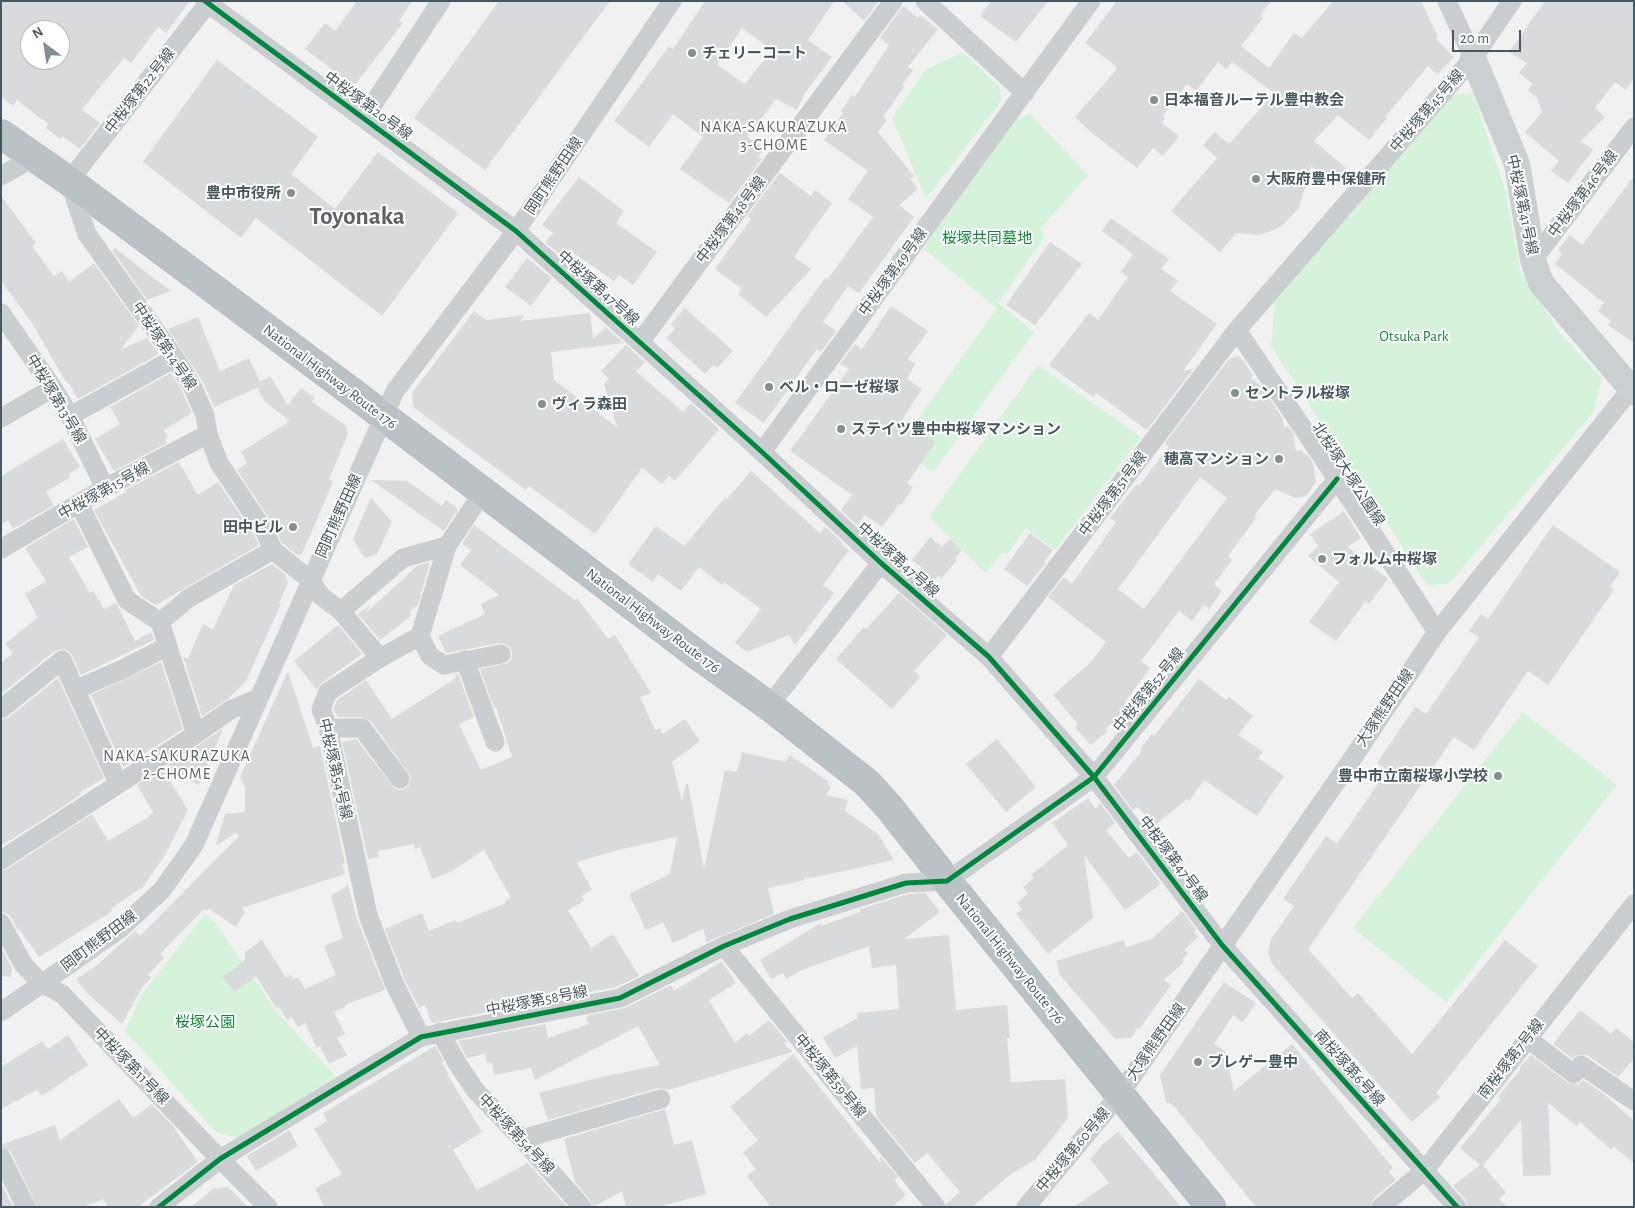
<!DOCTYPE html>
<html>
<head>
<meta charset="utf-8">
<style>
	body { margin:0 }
	#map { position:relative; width:1635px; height:1208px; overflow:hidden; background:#f2f1f1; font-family:"Alegreya Sans",sans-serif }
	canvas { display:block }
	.frame { position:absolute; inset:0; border:2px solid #46585f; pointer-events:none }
	.north { position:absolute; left:20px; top:20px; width:50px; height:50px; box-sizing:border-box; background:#fff; border:1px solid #b5bcbf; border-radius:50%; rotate:329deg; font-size:14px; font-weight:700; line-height:20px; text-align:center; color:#46585f }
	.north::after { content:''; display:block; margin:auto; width:18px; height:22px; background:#828e92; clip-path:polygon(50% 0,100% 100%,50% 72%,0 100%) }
	.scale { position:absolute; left:1452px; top:30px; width:69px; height:22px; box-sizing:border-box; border:2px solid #46585f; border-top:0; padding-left:6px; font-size:15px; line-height:18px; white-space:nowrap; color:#46585f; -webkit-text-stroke:4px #fff; paint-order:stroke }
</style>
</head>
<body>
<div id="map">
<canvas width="1635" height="1208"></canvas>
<div class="frame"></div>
<div class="north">N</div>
<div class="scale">20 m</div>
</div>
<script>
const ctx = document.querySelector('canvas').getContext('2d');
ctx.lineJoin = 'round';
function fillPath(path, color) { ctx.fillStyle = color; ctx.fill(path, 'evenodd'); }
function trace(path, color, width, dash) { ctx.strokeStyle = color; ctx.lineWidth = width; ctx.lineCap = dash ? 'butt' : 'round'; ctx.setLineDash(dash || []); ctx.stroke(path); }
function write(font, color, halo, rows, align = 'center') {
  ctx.font = font + ' "Alegreya Sans","Noto Sans JP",sans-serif'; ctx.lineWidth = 4; ctx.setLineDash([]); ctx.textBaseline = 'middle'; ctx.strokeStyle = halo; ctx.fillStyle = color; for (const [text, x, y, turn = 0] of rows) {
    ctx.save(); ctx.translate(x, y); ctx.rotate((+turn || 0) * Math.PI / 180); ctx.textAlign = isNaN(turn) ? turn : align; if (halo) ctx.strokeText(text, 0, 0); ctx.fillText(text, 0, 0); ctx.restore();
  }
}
const green = new Path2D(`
	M963 52 1000 88 1001 101 926 199 892 118 926 69Z
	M1473 93 1506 193 1520 270 1559 332 1602 378 1593 413 1449 584 1427 585 1271 346 1275 300 1454 94Z
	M1030 114 1088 175 1041 228 1044 238 998 303 1034 332 933 472 899 446 997 308 923 248 1015 119Z
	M1038 365 1141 437 1055 550 1026 528 1007 555 1002 553 986 573 929 517Z
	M1523 712 1617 785 1446 1002 1353 928Z
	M204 915 214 921 277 1012 334 1074V1079L239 1138 216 1132 125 1031 141 995Z`);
const building = new Path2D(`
	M1 1H190L166 33 158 27 131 63 124 58 83 108 82 110 100 123 80 149 62 136 60 139 46 128 48 124 17 100 13 106 1 97ZM30 30H60V60H30Z
	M357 1H412L399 21 403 23 354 86 305 49 325 23 335 31Z
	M499 1H610L485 170 414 118Z
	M705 1H834L808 40 832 57 805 93 797 110 776 99 747 137 764 148 758 157 762 159 729 203 680 169 703 137 673 114 649 147 614 121 669 46 673 49ZM742 28 772 50 745 84 717 65Z
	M842 1H879L864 21Z
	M991 1H1048L1016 42 980 16Z
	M1117 1H1271L1260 16 1263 18 1241 46 1269 68 1294 33 1302 38 1333 1H1421L1438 37 1435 38 1454 57 1437 75 1428 66 1385 117 1387 118 1369 140 1338 115 1314 141 1347 169 1333 185 1311 166 1299 208 1281 227 1260 235 1236 233 1220 252 1171 211 1217 158 1203 145 1215 132 1229 144 1274 93 1232 62 1226 69 1218 62 1196 91 1187 84 1163 116 1165 118 1162 123 1179 136 1163 156 1153 148 1137 168 1091 132 1075 117 1117 69 1115 67 1116 66 1085 43Z
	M1545 1H1634V79L1626 90 1615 82 1595 108 1605 117 1581 141 1593 150 1568 183 1551 171 1559 161 1525 132 1542 112 1537 98 1528 90 1533 84 1519 73 1527 63 1509 52Z
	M903 6 918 18 920 15 938 29 908 67 913 70 902 85 904 87 883 117 887 120 878 132 914 176 910 179 918 189 899 205 914 217 859 293 848 286 823 322 836 331 821 352 817 349 764 423 735 403 825 278 827 280 873 217 848 199 868 171 824 140 843 113 841 111 852 95 855 97 889 45 880 38Z
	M217 60 318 137 291 174 335 209 378 152 458 213 382 316 256 218 241 238 143 162Z
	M780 173 811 196 815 190 832 203 794 257 811 269 766 317 738 294 742 289 715 269 751 219 747 216Z
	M1634 176V343L1608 325 1611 321 1598 311 1604 303 1555 264 1562 254 1558 250 1570 235 1582 245Z
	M579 177 624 211 616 223 657 252 633 285 619 275 614 281 572 252 566 260 545 242 553 233 542 225Z
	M1 196 36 243 32 246 54 276 62 271 69 282 94 263 139 326 120 350 147 338 159 354 78 399 69 383 67 384 32 323 1 281Z
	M1111 218 1169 259 1161 269 1178 281 1170 291 1217 324 1183 371 1194 368 1147 430 1096 393 1093 397 1049 365 1089 313 1098 320 1128 277 1121 272 1133 254 1102 231Z
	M1050 242 1082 264 1035 325 1006 305Z
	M115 248 148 274 171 291 147 300 112 250Z
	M527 258 552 278 531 306 505 287Z
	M891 306 928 331 908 359 915 364 907 379 922 389 902 420 936 442 907 483 913 488 901 505 899 504 882 527 865 515 857 525 841 510 852 495 790 451 849 369 840 364 855 344 862 349Z
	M685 308 733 351 717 368 713 365 705 374 666 338 675 329 671 324Z
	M474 311 486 320 525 315 520 321 590 313 593 339 606 327 624 343 551 352 554 380 617 427 604 384 609 379 601 371 626 345 645 362 636 371 683 412 691 403 719 429 675 481 669 476 662 484 642 468 595 534 529 486 526 490 413 407 412 393Z
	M198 317 220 371 249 358 260 382 270 376 288 405 301 388 315 398 312 402 345 425 348 434 329 479 333 482 302 554 297 555 282 543 274 526 237 470 247 463 241 452 290 421 265 402 257 388 214 407 203 382 168 329Z
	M1238 356 1244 361 1253 375 1251 378 1261 386 1283 419 1284 427 1288 426 1293 433 1296 451 1303 450V454H1307L1313 463 1316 482 1306 496 1295 498 1275 489 1254 516 1256 518 1228 556 1232 560 1214 584 1222 591 1209 609 1204 605 1192 621 1179 611 1141 661 1150 668 1125 702 1129 707 1106 729 1108 731 1091 745 1075 727 1078 724 1053 695 1091 662 1106 642 1048 597 1064 577 1072 584 1116 522 1110 518 1137 484 1139 486 1169 446 1165 443 1229 359ZM1200 477 1227 498 1144 609 1118 589Z
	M171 373 183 393 192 413 164 430 168 437 165 439 167 443 114 471 95 439 120 424 110 407Z
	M63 439 80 467 68 474 70 477 46 492 54 505 13 529 8 520 1 524V476Z
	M179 462 198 495 218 482 255 537 259 545 156 605 141 596 94 510 126 492 125 490Z
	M751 471 820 533 825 527 828 529 842 542 841 544 849 550 823 585 834 593 795 645 789 635 747 652 735 643 761 609 724 582 722 585 699 567 681 591 658 574 653 582 628 564 656 526 684 546 725 498 727 499Z
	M371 480 407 481 442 506 446 500 458 509 444 531Z
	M371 498 392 522 377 554 365 558 353 539Z
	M1344 511 1361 538 1348 547 1388 579 1369 604 1366 601 1336 641 1309 622 1339 582 1308 556 1318 546 1310 534Z
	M74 519 88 547 69 557 90 593 93 591 104 609 116 603 135 641 151 632 154 640 81 675 72 655 67 650 61 649 55 651 1 694V663L13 653 5 644 38 617 25 594 46 581 25 548Z
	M474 525 575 600 577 598 608 639 615 635 651 693 640 697 655 730 660 728 663 734 685 719 700 741 672 762 682 801 686 784H688L704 869 725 770 737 772 742 752 785 762 790 755 829 782 827 784 831 787 826 795 848 800 845 811 878 834 894 860 812 878 804 877 805 880 768 888 774 914 707 942 703 929 673 943 663 922 646 930 629 894 670 874 677 837 622 849 577 862 592 890 582 896 584 901 568 910 591 948 613 934 639 976 616 987 586 993 581 983 539 996 540 1002 432 1023 425 1005 419 1008 404 978 385 929 422 913 429 931 456 920 457 923 506 903 505 901 511 898 484 850 452 871 432 879 420 847 415 849 414 844 378 851 379 857 368 859 342 742 356 739 395 789 401 790 406 788 410 783 411 777 371 721 362 717H338L333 709 337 700 366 680 392 719 456 678 455 674H458L474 717 459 724 481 770 512 757 496 707 494 708 480 669 508 663 512 657V652L510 647 505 644 499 643 446 653 438 636 485 614 481 604 499 595 460 565 471 550 462 544Z
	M1553 525 1620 572 1610 587 1614 590 1548 685 1528 671 1474 750 1454 737 1308 949 1352 998 1358 993 1412 1054 1505 940 1538 966 1436 1093 1440 1097 1412 1122 1272 964 1268 952 1271 939 1294 906 1283 899 1326 836 1337 844 1387 770 1377 763 1415 707 1426 714 1479 637 1469 631 1481 614 1488 619Z
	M1030 533 1053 550 1044 562 1046 563 1027 586 1004 569Z
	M930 537 942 547 950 539 962 550 955 558 957 560 941 579 938 576 927 588 914 577 922 568 912 560Z
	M430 562 422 591 420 593 421 595 418 605 409 612 412 615 380 640 358 614 370 605 366 613 417 566Z
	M272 564 285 574 288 583 279 603 281 604 246 681 228 699 202 716 183 656 188 659 203 624 213 629 234 585Z
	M899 593 947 635 914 671 920 677 892 709 836 659 864 627 866 629Z
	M338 625 340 627 339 629 341 628 362 654 322 683 317 690 294 661Z
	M161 662 183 729 123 767 91 695Z
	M288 671 313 748 320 746 345 863 342 864 345 874 242 908 245 912 236 927 209 909 206 911 204 909 160 954 164 958 148 975 151 978 141 989 122 1024 88 994 76 979 96 966 135 931 140 936 239 836 236 833 216 845 225 814 245 812V787L240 777Z
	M58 678 104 778 79 793 81 795 1 846V720L8 718Z
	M1199 679 1226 700 1229 697 1253 716 1238 735 1263 752 1258 758 1284 776 1257 816 1204 780 1189 801 1187 799 1154 826 1138 807 1133 810 1114 785 1141 752V748L1152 734 1154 736Z
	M223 729 199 785 163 769 188 810 165 855 143 887 110 909 113 911 39 957 19 929V932L11 917 6 913 1 912V871L7 869 92 814 108 841 147 818 153 812 137 785Z
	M997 739 1036 787 1006 812 966 764Z
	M1088 798 1096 809 1100 803 1115 823 1106 830 1129 858 1137 852 1161 884 1125 910 1084 855 1093 918 1048 954 1016 914 1022 909 1017 903 1028 893 1023 887 1034 878 1031 875 1068 845 1052 823Z
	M348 885 357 919 385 990 345 1005V1007L334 1012 345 1034 337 1038 347 1055 329 1064 320 1046 317 1048 305 1023 298 1027 292 1017 287 1020 279 1007 276 1008 256 976 235 992 223 977 245 960V952L262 940 286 978 291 975 293 979 298 977 305 989 336 975 324 946 343 938 331 896Z
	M925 893 940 912 904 939 949 935 956 1010 1007 1005 1010 1038H1007L1011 1082 1065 1079 1068 1118 1035 1160 1011 1174 972 1207H947L946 1204 960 1192 927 1153 915 1163 876 1116 874 1088 861 1089 857 1046 835 1058 823 1037 858 1018 857 1013 899 1009 896 965 872 968 869 946 802 970 786 979 783 973 771 979 760 960 821 923V926L860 912V909L908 894Z
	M1182 911 1196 930 1194 932 1198 937 1184 950 1188 953 1182 960 1184 962 1164 980 1171 985 1140 1028 1138 1027 1131 1038 1115 1039 1060 975 1056 961 1124 940 1126 947 1152 939Z
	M1 947 12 968 11 977 1 976Z
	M722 961 736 983 709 1000 735 1043 747 1033 749 1036 769 1020 787 1041 784 1043 792 1052 668 1090 658 1088 548 1120 539 1093 610 1075 660 1065 638 1026 535 1080 531 1068 494 1075 492 1063H487L485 1054 467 1058 458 1041 545 1024 548 1038 589 1024 586 1018 590 1015 625 1008 671 985 674 991Z
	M1224 982 1256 1003 1243 1022 1233 1015 1214 1044 1225 1051 1234 1091 1292 1044 1393 1168 1389 1172 1396 1180 1374 1198 1370 1207H1256L1173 1105 1166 1102 1160 1075Z
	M1580 1010 1611 1034 1616 1028 1634 1042V1059L1618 1077 1587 1055H1577L1572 1058 1553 1044Z
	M68 1035 88 1065 42 1096 37 1090 1 1109V1067L42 1041 48 1049Z
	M435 1046 444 1062 442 1063 448 1073 447 1074 482 1132 453 1150 477 1190 528 1163 567 1207H324L315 1188 342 1174 314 1129 327 1121 323 1113Z
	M793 1054 881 1164 880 1156 898 1177 894 1180 906 1195 892 1207H771L747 1176 756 1169 743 1153 758 1140 730 1107Z
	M1531 1055 1568 1083 1578 1085 1583 1080 1604 1094 1634 1121V1163L1614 1147 1611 1150 1580 1122 1577 1126 1548 1103 1551 1175 1523 1176 1521 1120 1483 1165 1506 1193 1499 1199 1507 1207H1468L1465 1199 1453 1186 1480 1165 1460 1148 1501 1099 1498 1097 1520 1070 1519 1068Z
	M119 1099 133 1118 152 1104 173 1126 198 1162 138 1207H108L103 1199 83 1207H37L11 1152 1 1145 55 1125 60 1140Z
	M665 1109 674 1145 692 1140 706 1194 659 1207H626L622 1191 593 1207 590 1200 575 1182 564 1139Z
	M289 1130 298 1146 256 1171 247 1156Z
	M1118 1132 1151 1170 1181 1207H1074L1109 1183 1090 1159 1103 1144Z
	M1 1183 13 1207H1Z
	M228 1187 248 1207H191L213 1189Z`);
const street = new Path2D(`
	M205 1 516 231 762 452 881 563 989 657 1094 777 1222 945 1457 1207
	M210 1 69 181 87 234 175 358 193 388 205 415 208 434 219 463 265 532 273 550 310 580 321 596 341 611 403 558 447 546
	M925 1 1025 93
	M1447 1 1473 58
	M364 118 441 1
	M1 176 35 157
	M1533 260 1634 127
	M1 313 53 388 70 416 105 488
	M1237 330 1337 479 1437 632
	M640 342 893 1
	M70 416 175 358
	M1 418 53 388
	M762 452 1091 1
	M79 504 127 600 160 622
	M1 549 105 488 208 434
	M341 611 380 658
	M420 636 430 656 444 665 501 654
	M989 657 1237 330 1473 58 1512 1
	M465 660 495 742
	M75 690 123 669 168 646
	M769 706 881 563
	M1 709 62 660 118 783
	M328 728H362L400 779
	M196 734 160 622 189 598 273 550
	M1 860 196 734 230 710 259 698
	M1 923 23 964 41 983 62 994 220 1159 268 1207
	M724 946 936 1207
	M1 1012 120 929 162 890 194 845 395 391 516 231 672 1
	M440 1032 457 1063 475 1090 522 1139 582 1207
	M421 1037 394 983 368 915 328 728 321 709 328 692 380 658 420 636 447 546 483 492
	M1528 1039 1574 1074 1581 1065 1634 1101
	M522 1139 661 1099
	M1 1157 26 1207
	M159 1207 220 1159 421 1037 620 998 724 946 790 919 906 883 947 881 1094 777 1337 479
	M1026 1207 1120 1094 1352 759 1437 632 1634 385
	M1381 1207 1424 1171 1634 904`);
const secondary = new Path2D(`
	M1473 58 1517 164 1533 260 1541 283 1634 392`);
const highway = new Path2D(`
	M1 134 69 181 361 399 699 656 769 706 867 783 889 807 947 881 1211 1207`);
const cycleway = new Path2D(`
	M205 1 516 231 762 452 881 563 989 657 1094 777 1222 945 1457 1207
	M159 1207 220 1159 421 1037 620 998 724 946 790 919 906 883 947 881 1094 777 1337 479`);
const markers = [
	[692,53,5,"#828e92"],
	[1154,100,5,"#828e92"],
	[1256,179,5,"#828e92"],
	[291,193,5,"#828e92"],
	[769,387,5,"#828e92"],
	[1235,393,5,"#828e92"],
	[542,404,5,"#828e92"],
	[841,429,5,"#828e92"],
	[1279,459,5,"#828e92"],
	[293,527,5,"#828e92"],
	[1322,559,5,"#828e92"],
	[1498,776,5,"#828e92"],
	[1198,1062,5,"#828e92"]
];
const poiNames = [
	["チェリーコート",702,53],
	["日本福音ルーテル豊中教会",1164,100],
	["大阪府豊中保健所",1266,179],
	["豊中市役所",281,193,"right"],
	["ベル・ローゼ桜塚",779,387],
	["セントラル桜塚",1245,393],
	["ヴィラ森田",552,404],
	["ステイツ豊中中桜塚マンション",851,429],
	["穂高マンション",1269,459,"right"],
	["田中ビル",283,527,"right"],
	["フォルム中桜塚",1332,559],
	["豊中市立南桜塚小学校",1488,776,"right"],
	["ブレゲー豊中",1208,1062]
];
const streetNames = [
	["中桜塚第22号線",140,91,-52],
	["中桜塚第20号線",368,106,36],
	["中桜塚第45号線",1427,111,-49],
	["岡町熊野田線",554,176,-56],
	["中桜塚第46号線",1583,194,-53],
	["中桜塚第41号線",1522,205,78],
	["中桜塚第48号線",731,220,-53],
	["中桜塚第49号線",893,272,-54],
	["中桜塚第47号線",598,288,42],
	["中桜塚第14号線",164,346,56],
	["National Highway Route 176",330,377,37],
	["中桜塚第13号線",56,399,59],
	["北桜塚大塚公園線",1348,474,57],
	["中桜塚第15号線",104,491,-29],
	["中桜塚第51号線",1113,494,-53],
	["岡町熊野田線",339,516,-66],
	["中桜塚第47号線",898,560,42],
	["National Highway Route 176",653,621,37],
	["中桜塚第52号線",1149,690,-51],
	["大塚熊野田線",1385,708,-56],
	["中桜塚第54号線",335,769,77],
	["中桜塚第47号線",1173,859,53],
	["岡町熊野田線",99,941,-37],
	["National Highway Route 176",1010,959,51],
	["中桜塚第58号線",537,1001,-11],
	["大塚熊野田線",1156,1042,-55],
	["南桜塚第7号線",1511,1059,-52],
	["中桜塚第11号線",131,1066,46],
	["南桜塚第6号線",1349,1068,48],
	["中桜塚第59号線",830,1076,51],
	["中桜塚第54号線",516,1134,47],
	["中桜塚第60号線",1073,1150,-50]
];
const parkNames = [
	["桜塚共同墓地",987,238],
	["Otsuka Park",1414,336],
	["桜塚公園",205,1022]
];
const neighbourhoodNames = [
	["NAKA-SAKURAZUKA",774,127],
	["3-CHOME",774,145],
	["NAKA-SAKURAZUKA",177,756],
	["2-CHOME",177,774]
];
const townNames = [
	["Toyonaka",357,216]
];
fillPath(green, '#d4f3da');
fillPath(building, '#d8dadb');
trace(highway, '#b5bdc1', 30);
trace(street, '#caced0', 19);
trace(secondary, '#cacfd1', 26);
trace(highway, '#bbc2c6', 28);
trace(cycleway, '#00873e', 5);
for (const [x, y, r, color] of markers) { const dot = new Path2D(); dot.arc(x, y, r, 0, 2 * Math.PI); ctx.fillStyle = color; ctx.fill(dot); trace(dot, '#fff', 2); }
write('bold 15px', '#46585f', '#fff', poiNames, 'left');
write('15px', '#46585f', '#fff', streetNames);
write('15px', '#0e8936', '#fff', parkNames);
ctx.letterSpacing = '1px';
write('16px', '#5c6266', '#fff', neighbourhoodNames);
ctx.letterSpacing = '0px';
write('bold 25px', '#5c6266', '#fff', townNames);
</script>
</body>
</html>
